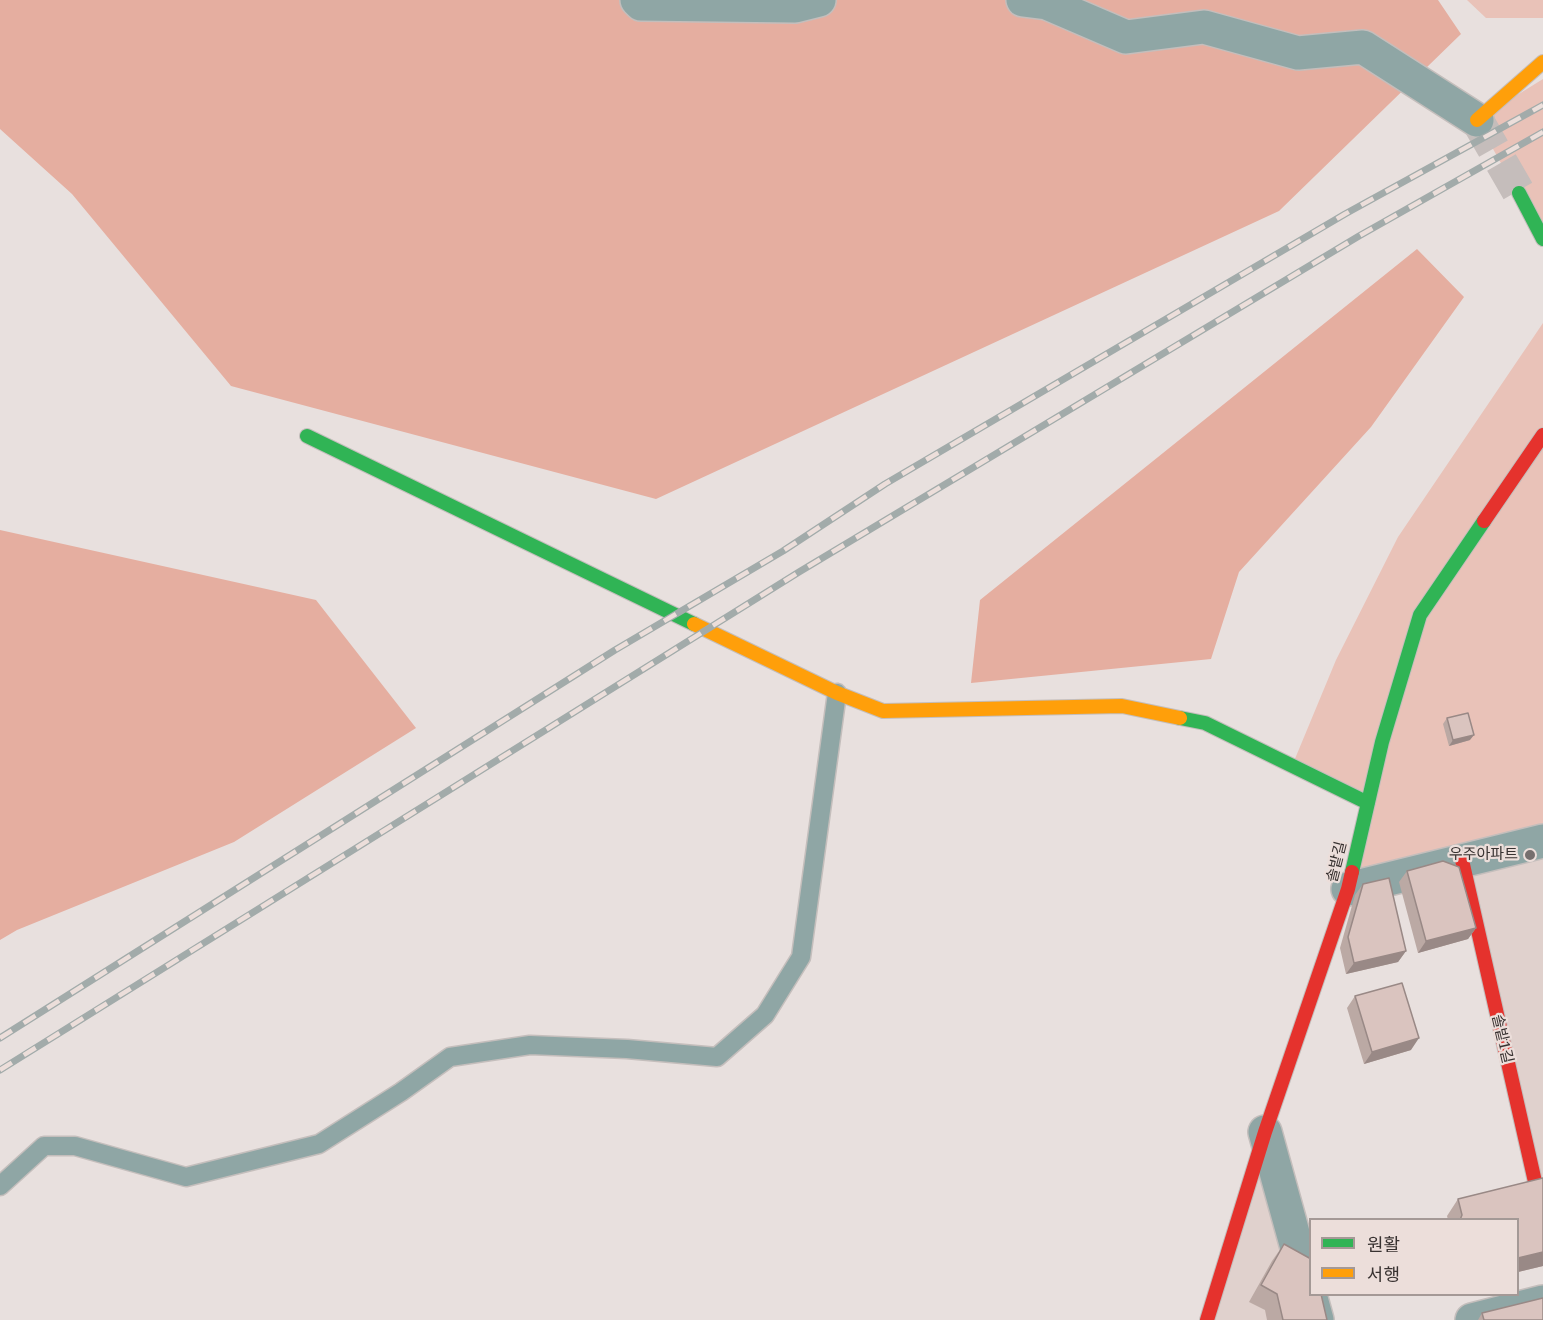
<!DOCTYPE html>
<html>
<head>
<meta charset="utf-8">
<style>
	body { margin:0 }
	#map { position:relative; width:1543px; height:1320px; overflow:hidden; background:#e8e0de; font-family:"Noto Serif","Noto Sans KR",serif }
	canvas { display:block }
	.legend { position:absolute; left:1309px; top:1218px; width:210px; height:78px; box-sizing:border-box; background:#ecdeda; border:2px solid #a49996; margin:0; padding:8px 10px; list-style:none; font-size:18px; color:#383231 }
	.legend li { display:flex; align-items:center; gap:12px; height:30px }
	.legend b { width:30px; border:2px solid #a49996 }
</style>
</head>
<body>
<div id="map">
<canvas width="1543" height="1320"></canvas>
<ul class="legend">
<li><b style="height:8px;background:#30b455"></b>원활</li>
<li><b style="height:8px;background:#ff9f0a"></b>서행</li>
</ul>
</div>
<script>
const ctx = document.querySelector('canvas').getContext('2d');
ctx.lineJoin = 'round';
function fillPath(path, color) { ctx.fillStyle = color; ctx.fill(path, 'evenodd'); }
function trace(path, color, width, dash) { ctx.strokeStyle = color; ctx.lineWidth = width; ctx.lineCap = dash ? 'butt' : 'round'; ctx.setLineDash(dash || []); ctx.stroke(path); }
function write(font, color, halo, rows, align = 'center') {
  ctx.font = font + ' "Noto Serif","Noto Sans KR",serif'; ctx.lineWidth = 4.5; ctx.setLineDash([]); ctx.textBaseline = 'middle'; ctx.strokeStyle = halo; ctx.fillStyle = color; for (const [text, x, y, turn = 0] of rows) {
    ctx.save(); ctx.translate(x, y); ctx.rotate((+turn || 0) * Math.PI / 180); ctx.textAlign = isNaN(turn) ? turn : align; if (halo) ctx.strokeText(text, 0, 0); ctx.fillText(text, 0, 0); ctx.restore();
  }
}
const built = new Path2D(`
	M1543 841V1217L1462 860Z
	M1265 1132 1317 1320H1207Z`);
const green = new Path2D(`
	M1467 0H1543V18H1486Z
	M1543 79V239L1477 120Z
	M1543 323V841L1348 889 1368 803 1292 766 1336 660 1398 537Z`);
const forest = new Path2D(`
	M0 0H1438L1461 34 1279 211 656 499 231 386 72 194 0 129Z
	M1417 249 1464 297 1371 427 1239 572 1211 659 971 683 980 600Z
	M0 530 316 600 416 728 234 842 17 930 0 940Z`);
const secondaryTunnel = new Path2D(`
	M1477 120 1519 193`);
const lane = new Path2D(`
	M0 1186 44 1146H75L186 1177 319 1144 401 1092 450 1057 530 1045 627 1049 717 1057 765 1015 801 957 837 693`);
const street = new Path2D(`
	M637 0 641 4 795 6 819 0
	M1023 0 1047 3 1126 37 1204 27 1298 53 1363 47 1477 120
	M1348 889 1543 841
	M1265 1132 1317 1320
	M1472 1320 1543 1302`);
const fast = new Path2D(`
	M1519 193 1543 239
	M307 436 694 624
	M1180 718 1205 723 1368 803
	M1352 872 1382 742 1420 615 1484 521`);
const slow = new Path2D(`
	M1477 120 1543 62
	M694 624 837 693 883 711 1122 706 1180 718`);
const jam = new Path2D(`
	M1484 521 1543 435
	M1462 860 1543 1217
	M1207 1320 1265 1132 1348 889 1352 872`);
const rail = new Path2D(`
	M0 1038 615 650 783 551 885 484 1345 214 1543 105
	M0 1070 799 572 1359 236 1543 132`);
const wall = new Path2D(`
	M1447 718 1470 740 1449 746 1443 724Z
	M1407 871 1476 928 1468 939 1418 953 1399 882Z
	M1363 884 1406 951 1398 962 1346 974 1340 948 1355 895Z
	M1355 996 1411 1050 1364 1064 1347 1008Z
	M1543 1178V1266L1518 1272V1220H1448L1447 1216 1458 1199Z
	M1284 1244 1327 1320H1267L1265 1310 1249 1302 1272 1261Z
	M1482 1313 1543 1320H1478Z`);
const shadedWall = new Path2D(`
	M1474 735 1470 740 1449 746 1453 740Z
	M1476 928 1468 939 1418 953 1426 941Z
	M1406 951 1398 962 1346 974 1354 963Z
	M1419 1038 1411 1050 1364 1064 1372 1052Z
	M1543 1252V1266L1518 1272V1258Z`);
const building = new Path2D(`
	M1468 713 1474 735 1453 740 1447 718Z
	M1443 861 1459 867 1476 928 1426 941 1407 871Z
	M1389 878 1406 951 1354 963 1348 937 1363 884Z
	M1402 983 1419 1038 1372 1052 1355 996Z
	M1543 1178V1252L1518 1258V1220H1460L1462 1215 1458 1199Z
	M1284 1244 1311 1259V1294H1321L1327 1320H1283L1277 1294 1261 1285Z
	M1543 1298V1320H1484L1482 1313Z`);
const markers = [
	[1530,855,6,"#766f6e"]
];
const poiNames = [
	["우주아파트",1518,855]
];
const streetNames = [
	["솔밭길",1337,862,-76],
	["솔밭1길",1502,1039,77]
];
fillPath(built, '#e0d1cd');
fillPath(green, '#e9c2b8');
fillPath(forest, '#e5aea0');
trace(secondaryTunnel, '#c5bdbb', 33, [33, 16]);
trace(lane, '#c4bebc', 21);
trace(street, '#c4bebc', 36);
trace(fast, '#c4bebc', 16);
trace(slow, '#c4bebc', 16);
trace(jam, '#c4bebc', 16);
trace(lane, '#8fa6a5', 18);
trace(street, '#8fa6a5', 33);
trace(fast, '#30b455', 14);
trace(slow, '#ff9f0a', 14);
trace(jam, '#e5322d', 14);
trace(rail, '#a2abaa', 7);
trace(rail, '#ecdeda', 4.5, [14]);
fillPath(wall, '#bba9a4');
fillPath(shadedWall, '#998986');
fillPath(building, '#dac4bf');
trace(building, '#998986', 1.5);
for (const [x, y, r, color] of markers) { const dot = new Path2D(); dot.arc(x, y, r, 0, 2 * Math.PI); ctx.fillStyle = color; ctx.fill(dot); trace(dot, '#ecdeda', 2); }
write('15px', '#383231', '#ecdeda', poiNames, 'right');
write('15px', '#383231', '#ecdeda', streetNames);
</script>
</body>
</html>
